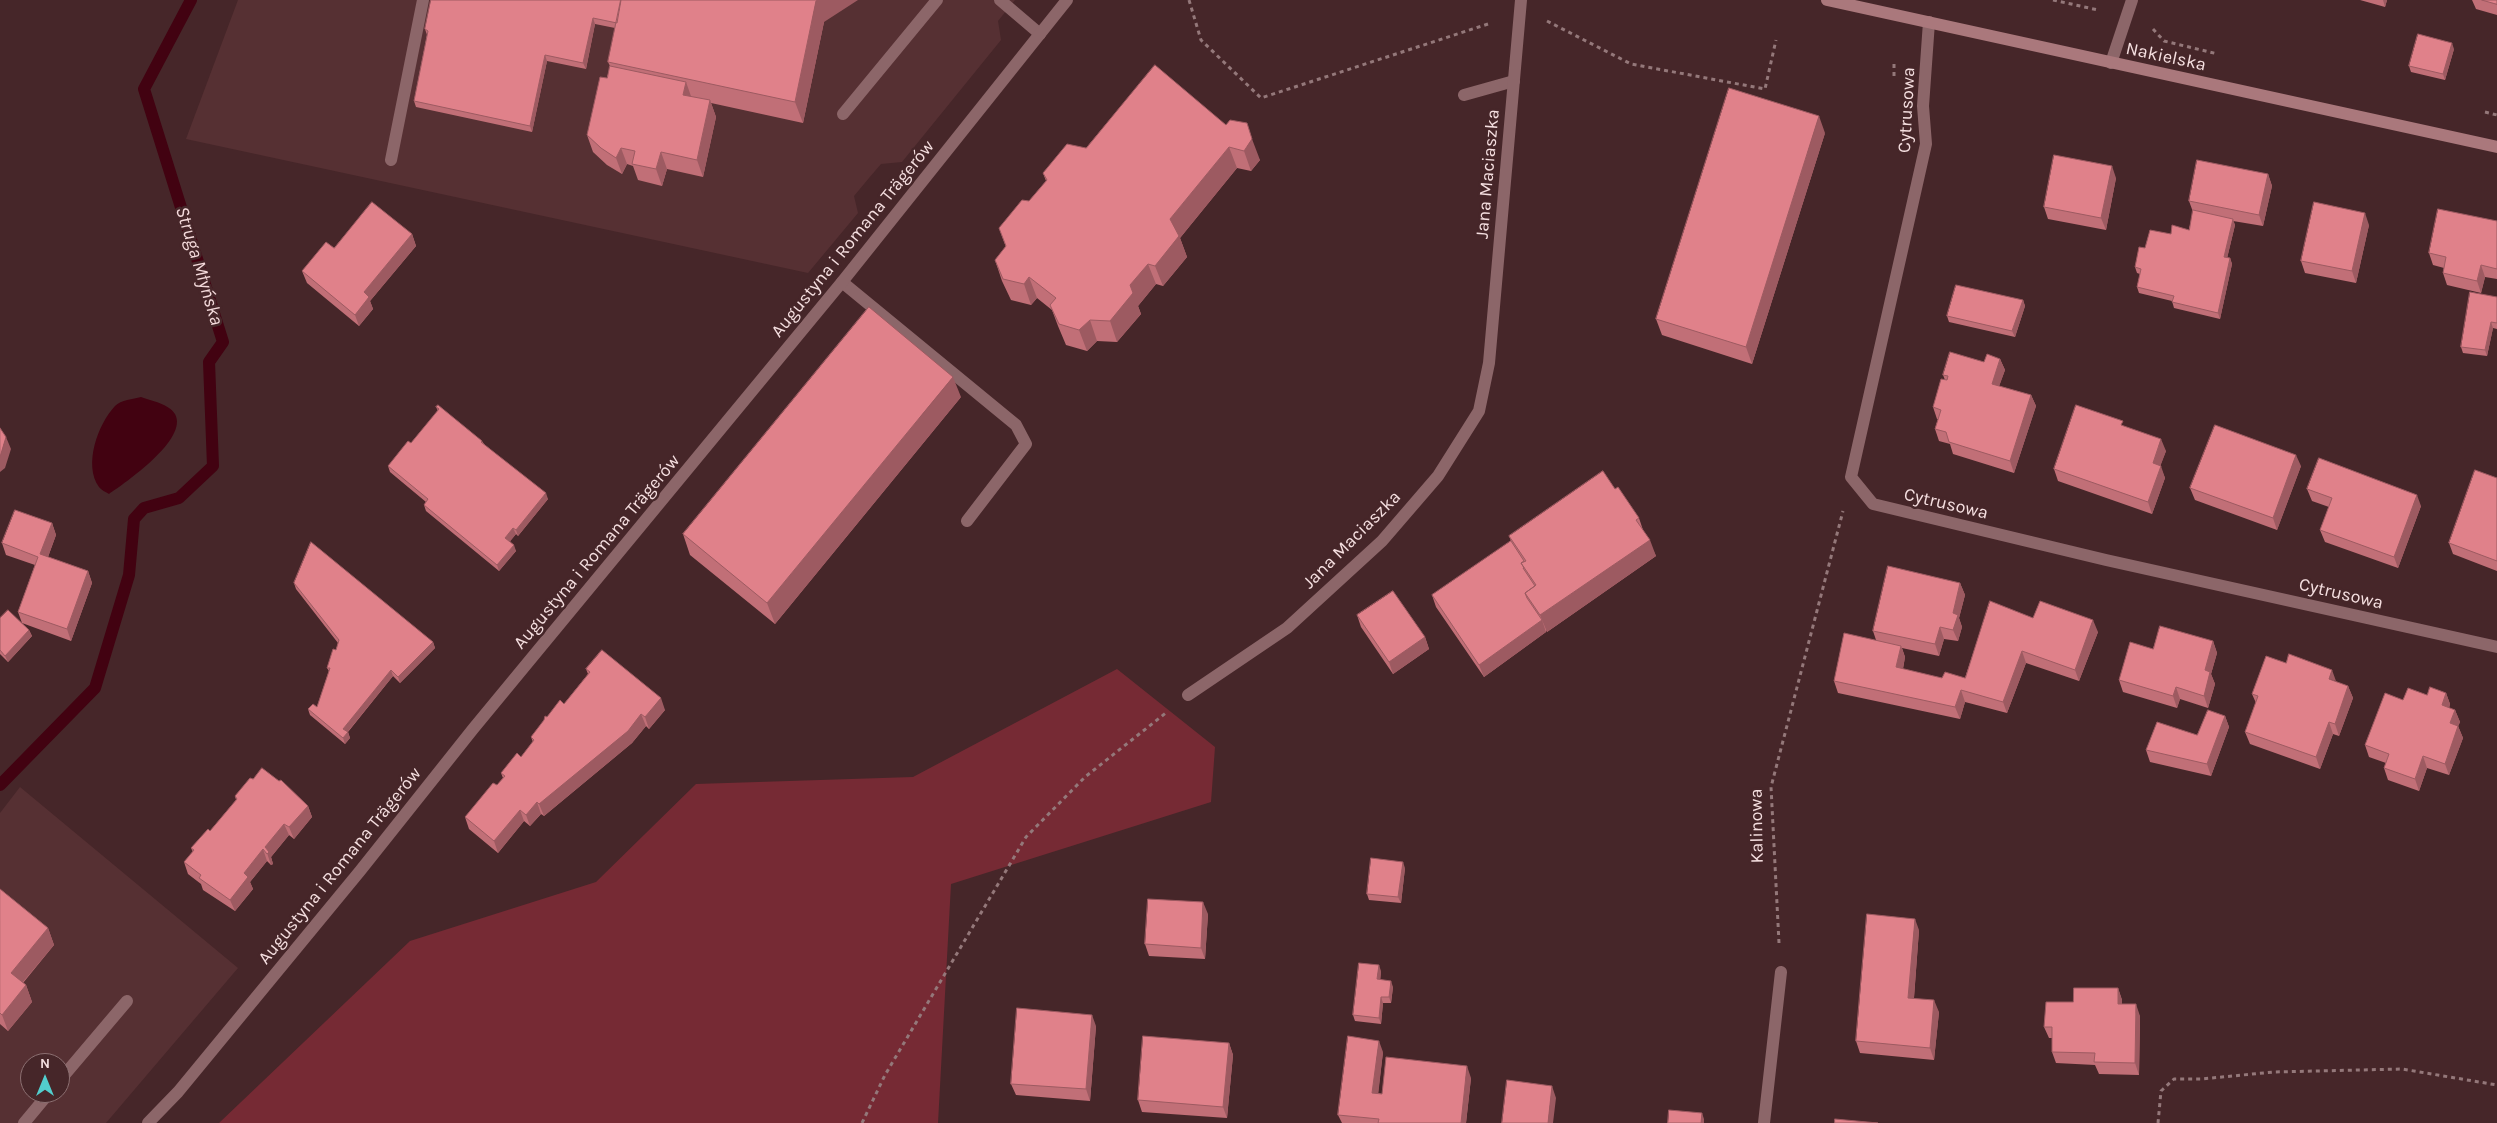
<!DOCTYPE html>
<html>
<head>
<meta charset="utf-8">
<style>
	body { margin:0 }
	#map { position:relative; width:2497px; height:1123px; overflow:hidden; background:#462629; font-family:Karla,sans-serif }
	canvas { display:block }
	.north { position:absolute; left:20px; top:1053px; width:50px; height:50px; box-sizing:border-box; background:#462629; border:1px solid #8c7072; border-radius:50%; rotate:0deg; font-size:14px; font-weight:700; line-height:20px; text-align:center; color:#f5dfe0 }
	.north::after { content:''; display:block; margin:auto; width:18px; height:22px; background:#52cdcd; clip-path:polygon(50% 0,100% 100%,50% 72%,0 100%) }
</style>
</head>
<body>
<div id="map">
<canvas width="2497" height="1123"></canvas>
<div class="north">N</div>
</div>
<script>
const ctx = document.querySelector('canvas').getContext('2d');
ctx.lineJoin = 'round';
function fillPath(path, color) { ctx.fillStyle = color; ctx.fill(path, 'evenodd'); }
function trace(path, color, width, dash) { ctx.strokeStyle = color; ctx.lineWidth = width; ctx.lineCap = dash ? 'butt' : 'round'; ctx.setLineDash(dash || []); ctx.stroke(path); }
function write(font, color, halo, rows, align = 'center') {
  ctx.font = font + ' Karla,sans-serif'; ctx.lineWidth = 5; ctx.setLineDash([]); ctx.textBaseline = 'middle'; ctx.strokeStyle = halo; ctx.fillStyle = color; for (const [text, x, y, turn = 0] of rows) {
    ctx.save(); ctx.translate(x, y); ctx.rotate((+turn || 0) * Math.PI / 180); ctx.textAlign = isNaN(turn) ? turn : align; if (halo) ctx.strokeText(text, 0, 0); ctx.fillText(text, 0, 0); ctx.restore();
  }
}
const built = new Path2D(`
	M238 0H1015L998 21 1001 40 902 162 881 164 869 178 854 196 858 213 808 273 186 139Z
	M20 787 238 968 106 1123H0V813ZM30 1063H60V1093H30Z`);
const green = new Path2D(`
	M1117 669 1215 747 1211 802 951 884 938 1123H219L410 941 596 882 696 784 913 777Z`);
const water = new Path2D(`
	M141 397C152 401 169 404 175 414 189 439 125 483 109 494 106 492 101 490 99 487 83 465 98 424 115 406 121 400 133 399 141 397Z`);
const stream = new Path2D(`
	M0 785 95 688 129 575 134 519 144 508 179 498 213 466 209 362 223 342 144 89 191 0`);
const path = new Path2D(`
	M1189 0 1201 40 1261 98 1491 23
	M2053 0 2098 10
	M1547 21 1631 64 1765 89 1776 40
	M2153 29 2164 41 2218 54
	M1894 64V76
	M2485 112 2497 115
	M1779 943 1771 787 1843 511
	M862 1123 885 1075 1026 837 1085 777 1167 712
	M2158 1123 2161 1091 2174 1079H2201L2274 1072 2402 1069 2497 1085`);
const lane = new Path2D(`
	M1000 0 1040 34
	M1464 95 1514 81
	M843 114 937 0
	M391 160 423 0
	M842 282 1016 425 1026 444 967 521
	M60 1080 127 1001
	M24 1123 49 1093`);
const street = new Path2D(`
	M1929 22 1923 106 1926 144 1851 477 1873 504 2106 560 2497 647
	M2111 63 2132 0
	M1188 695 1287 628 1382 541 1438 476 1479 411 1489 363 1521 0
	M148 1123 178 1092 360 871 473 729 842 282 1067 0
	M1764 1123 1781 972`);
const secondary = new Path2D(`
	M1827 0 2497 147`);
const wall = new Path2D(`
	M431 0 824 22 803 123 711 103 716 117 703 177 667 169 662 186 638 180 633 166 627 164 622 174 607 165 593 152 587 135 607 78 610 66 608 62 615 28 595 24 586 69 547 61 532 132 416 107 414 101 427 35 425 29Z
	M2360 0H2387L2385 7Z
	M2472 0H2497V15L2476 9Z
	M2454 49 2445 80 2411 72 2409 66Z
	M1226 125 1260 160 1251 171 1237 168 1180 238 1187 257 1163 286 1156 284 1138 306 1141 314 1117 342 1097 341 1087 351 1066 345 1058 326 1052 310 1037 298 1031 305 1011 300 1002 281 995 260 1006 247 999 228 1029 201 1046 181 1043 173 1086 148Z
	M1825 133 1752 364 1662 335 1656 319Z
	M2268 174 2272 186 2263 226 2233 221 2235 225 2227 258H2230L2232 264 2220 319 2174 308 2172 301 2139 293 2137 287 2140 274 2137 273 2135 267 2145 248 2171 234 2189 230 2193 212 2189 201Z
	M2116 178 2106 230 2048 219 2044 207Z
	M2497 221V279L2485 277 2481 293 2447 285 2443 273 2444 268 2433 265 2429 253Z
	M2369 225 2356 283 2305 273 2301 261Z
	M412 234 416 246 370 301 373 309 359 326 307 283 302 271 334 248Z
	M2497 297V329L2493 328 2487 356 2463 353 2461 347Z
	M2023 300 2025 306 2015 337 1949 322 1947 316Z
	M2000 359 2005 370 1999 386 2031 395 2036 406 2014 473 1953 454 1950 444 1939 441 1935 429 1938 419H1937L1933 407 1945 380 1943 375 1984 362Z
	M961 397 775 624 690 555 683 534Z
	M436 407 482 441 484 444 548 499 518 536 516 534 510 541 516 551 499 571 426 511 424 505 426 502 390 472 388 466 411 443 438 411Z
	M2125 427 2166 451 2160 466 2165 478 2152 514 2058 481 2054 469Z
	M2301 466 2277 530 2195 500 2190 488Z
	M2497 478V571L2453 554 2449 543Z
	M1615 489 1639 518 1643 530 1656 556 1547 632 1546 630V632L1484 677 1436 607 1432 595 1511 541 1509 536Z
	M2307 489 2421 506 2398 568 2325 542 2320 530 2329 507 2312 501Z
	M52 523 56 535 48 557 88 571 92 583 71 641 22 623 18 612 35 565 6 555 2 543Z
	M294 583 433 642 435 648 400 683 393 676 348 732 350 738 345 744 310 715 308 709 317 707 329 671 327 668 336 650 338 643 296 589Z
	M1960 583 1965 595 1959 618 1962 627 1958 641 1944 639 1939 656 1902 648 1905 657 1903 669 1942 678H1965L2033 618 2098 632 2079 681 2026 663 2007 713 1965 702 1960 719 1838 693 1834 681 1876 640 1873 631Z
	M1357 615 1425 637 1429 649 1393 674 1361 627Z
	M0 618 29 630 32 636 8 662 0 654Z
	M2213 641 2217 653 2211 674 2215 684 2208 708 2180 699 2177 708 2123 692 2119 680 2153 649Z
	M586 669 665 710 649 729 646 726 632 743 544 816 541 814 530 826 524 821 498 853 469 829 465 817 497 785 503 778 501 773 521 757 533 742 531 737 547 717 564 704 588 674Z
	M2336 682 2348 686 2353 698 2339 736 2333 734 2320 769 2250 744 2245 732 2256 703 2252 694Z
	M2446 693 2450 704 2449 708 2455 710 2460 722 2458 726 2463 738 2449 775 2427 768 2419 791 2388 780 2384 768 2386 763 2369 757 2365 745 2427 695Z
	M2225 716 2229 727 2211 776 2150 762 2146 750 2197 735Z
	M235 796 308 806 312 817 294 839 289 835 271 857 273 864 271 865 267 861 250 882 253 889 235 911 203 890 201 884 188 874 184 862 193 852 191 848 210 831 236 800Z
	M1405 868 1401 903 1369 900 1367 894Z
	M0 889 48 928 54 945 23 983 26 985 32 1002 8 1031 0 1024Z
	M1208 914 1205 959 1149 956 1145 944Z
	M1919 930 1914 998 1939 1012 1934 1060 1860 1053 1856 1041Z
	M1381 971 1380 980 1393 987 1391 1003H1383L1381 1024 1355 1021 1353 1015Z
	M2118 988 2122 1000V1004L2140 1016 2139 1075 2099 1074 2095 1065 2056 1063 2052 1052V1038H2049L2044 1027 2073 1002Z
	M1096 1026 1090 1101 1016 1095 1011 1084Z
	M1229 1043 1233 1055 1227 1118 1142 1112 1138 1100Z
	M1383 1052 1378 1093 1382 1094 1471 1078 1466 1123H1342L1338 1115Z`);
const shadedWall = new Path2D(`
	M818 0H858L824 22 803 123 795 102 816 1Z
	M2383 0H2387L2385 7Z
	M593 18 595 24 586 69 583 63Z
	M2452 43 2454 49 2445 80 2443 74Z
	M545 55 547 61 532 132 530 126Z
	M686 82 692 99 683 95Z
	M710 100 716 117 703 177 697 160Z
	M1819 116 1825 133 1752 364 1746 347Z
	M1252 139 1260 160 1251 171 1244 151Z
	M1229 147 1237 168 1180 238 1187 257 1163 286 1155 266 1170 219Z
	M621 148 627 164 622 174 616 158Z
	M661 152 667 169 662 186 656 169Z
	M2112 166 2116 178 2106 230 2101 218Z
	M2268 174 2272 186 2263 226 2259 215Z
	M2365 213 2369 225 2356 283 2352 271Z
	M2233 219 2235 225 2226 263 2224 257Z
	M412 234 416 246 370 301 373 309 359 326 355 315 364 292Z
	M2230 258 2232 264 2220 319 2218 313Z
	M1148 264 1156 284 1138 306 1141 314 1117 342 1110 321 1130 285Z
	M2481 265 2485 277 2481 293 2477 281Z
	M1029 277 1037 298 1031 305 1024 284Z
	M2023 300 2025 306 2015 337 2012 331Z
	M1090 320 1097 341 1087 351 1079 330Z
	M2491 322 2493 328 2487 356 2485 350Z
	M2000 359 2005 370 1996 395 1992 384Z
	M953 377 961 397 775 624 767 603Z
	M2031 395 2036 406 2014 473 2010 461Z
	M6 437 11 449 5 468 0 472V457Z
	M2161 439 2166 451 2157 475 2153 463Z
	M2296 455 2301 466 2277 530 2273 518Z
	M2161 466 2165 478 2152 514 2148 502Z
	M546 493 548 499 518 536 516 530Z
	M2417 495 2421 506 2398 568 2394 557Z
	M52 523 56 535 45 565 40 554Z
	M513 528 516 534 508 544 505 538Z
	M1650 540 1656 556 1547 632 1540 615Z
	M514 545 516 551 499 571 497 565Z
	M88 571 92 583 71 641 67 629Z
	M1960 583 1965 595 1959 618 1962 627 1958 641 1953 630V613Z
	M1542 620 1546 632 1484 677 1479 665Z
	M2093 620 2098 632 2079 681 2075 670Z
	M1940 627 1944 639 1939 656 1935 644Z
	M29 630 32 636 8 662 5 656Z
	M1425 637 1429 649 1393 674 1389 662Z
	M2213 641 2217 653 2211 674 2215 684 2208 708 2204 696 2205 670Z
	M433 642 435 648 400 683 398 677Z
	M1901 646 1905 657 1901 679 1896 667Z
	M2022 651 2026 663 2007 713 2003 702Z
	M391 670 393 676 345 735 343 729Z
	M2332 670 2336 681 2329 679Z
	M2348 686 2353 698 2339 736 2335 724Z
	M2176 687 2180 699 2177 708 2173 696Z
	M1961 690 1965 702 1960 719 1955 707Z
	M2446 693 2450 704 2447 717 2442 705Z
	M661 698 665 710 649 729 645 717Z
	M2455 710 2460 722 2455 734 2450 723Z
	M641 714 646 726 632 743 544 816 539 804Z
	M2225 716 2229 727 2211 776 2207 764Z
	M2329 722 2333 734 2320 769 2316 757Z
	M2458 726 2463 738 2449 775 2445 764Z
	M348 732 350 738 345 744 343 738Z
	M2423 756 2427 768 2419 791 2415 779Z
	M537 802 541 814 530 826 526 815Z
	M308 806 312 817 294 839 289 827Z
	M520 810 524 821 498 853 494 841Z
	M284 824 289 835 271 857 273 864 271 865 265 847Z
	M263 849 267 861 250 882 253 889 235 911 230 900 244 873Z
	M1403 862 1405 868 1401 903 1398 897Z
	M1203 902 1208 914 1205 959 1201 948Z
	M1915 919 1919 930 1913 1010 1908 998Z
	M48 928 54 945 17 989 11 973Z
	M1379 965 1381 971 1380 985 1377 979Z
	M1391 981 1393 987 1391 1003 1389 997Z
	M26 985 32 1002 8 1031 2 1015Z
	M2118 988 2122 1000V1016L2118 1004Z
	M1381 997 1383 1003 1381 1024 1379 1018Z
	M1934 1000 1939 1012 1934 1060 1930 1048Z
	M2136 1004 2140 1016 2139 1075 2135 1063Z
	M1092 1015 1096 1026 1090 1101 1086 1089Z
	M1379 1041 1383 1052 1377 1105 1372 1093Z
	M1229 1043 1233 1055 1227 1118 1223 1107Z
	M1467 1066 1471 1078 1466 1123H1461Z
	M1552 1086 1556 1098 1553 1123H1548Z
	M1702 1113 1704 1119V1123H1701Z`);
const building = new Path2D(`
	M431 0H621L617 23 593 18 583 63 545 55 530 126 414 101 428 31 425 29Z
	M621 0H818L816 1 795 102 608 62Z
	M2482 0H2497V4Z
	M2418 34 2452 43 2443 74 2409 66Z
	M1155 65 1226 125 1230 120 1247 123 1252 139 1244 151 1229 147 1170 219 1179 236 1155 266 1148 264 1130 285 1133 293 1110 321 1090 320 1079 330 1059 324 1050 305 1056 298 1029 277 1024 284 1003 279 995 260 1006 246 999 228 1022 200 1029 201 1047 180 1043 173 1067 144 1086 148Z
	M610 66 686 82 683 95 710 100 697 160 661 152 656 169 632 164 635 151 621 148 616 158 601 148 587 135 600 77 607 78Z
	M1729 88 1819 116 1746 347 1656 319Z
	M2054 155 2112 166 2101 218 2044 207Z
	M2197 160 2268 174 2259 215 2189 201Z
	M372 202 412 234 364 292 369 297 355 315 302 271 326 242 334 248Z
	M2314 202 2365 213 2352 271 2301 261Z
	M2438 209 2497 221V269L2481 265 2477 281 2443 273 2446 257 2429 253Z
	M2193 210 2233 219 2224 257 2230 258 2218 313 2172 302 2174 296 2137 287 2141 269 2135 267 2139 247 2145 248 2150 230 2171 234 2172 225 2189 230Z
	M1956 285 2023 300 2012 331 1947 316Z
	M2470 292 2497 297V323L2491 322 2485 350 2461 347Z
	M869 307 953 377 767 603 683 534Z
	M1950 352 1984 362 1987 354 2000 359 1992 384 2031 395 2010 461 1949 442 1946 432 1935 429 1941 410 1933 407 1941 379 1947 380 1948 376 1943 375Z
	M438 405 482 441 481 442 546 493 516 530 513 528 505 538 514 545 497 565 424 505 428 499 388 466 408 441 411 443 439 409 436 407Z
	M2076 405 2123 421 2121 425 2161 439 2153 463 2161 466 2148 502 2054 469Z
	M2215 425 2296 455 2273 518 2190 488Z
	M0 428 6 437 0 457Z
	M2319 458 2417 495 2394 557 2320 530 2332 498 2307 489Z
	M2475 470 2497 478V561L2449 543Z
	M1603 471 1615 489 1618 487 1639 518 1636 520 1650 540 1540 615 1525 593 1536 585 1521 563 1526 561 1509 536Z
	M15 510 52 523 40 554 88 571 67 629 18 612 38 557 2 543Z
	M1511 541 1524 561 1521 563 1524 568H1523L1535 586 1525 593 1527 598 1542 620 1479 665 1432 595Z
	M311 542 433 642 398 677 391 670 343 729 348 732 343 738 308 709 313 704 317 707 330 668H327L333 649 336 650 339 640 294 583Z
	M1888 566 1960 583 1953 613 1958 615 1953 630 1940 627 1935 644 1873 631Z
	M1393 591 1425 637 1389 662 1357 615Z
	M1990 601 2033 618 2040 601 2093 620 2075 670 2022 651 2003 702 1961 690 1955 707 1834 681 1844 633 1901 646 1896 667 1942 678 1945 672 1965 678Z
	M8 610 29 630 5 656 0 650V618Z
	M2160 626 2213 641 2205 670 2210 672 2204 696 2176 687 2173 696 2119 680 2130 642 2153 649Z
	M602 650 661 698 645 717 641 714 628 731 539 804 537 802 526 815 520 810 494 841 465 817 493 783 497 785 505 776 501 773 517 753 521 757 534 740 531 737 544 720 545 716 547 717 560 700 564 704 590 672 586 669Z
	M2289 654 2332 670 2329 679 2348 686 2335 724 2329 722 2316 757 2245 732 2258 696 2252 694 2266 656 2286 663Z
	M2430 687 2446 693 2442 705 2455 710 2450 723 2458 726 2445 764 2423 756 2415 779 2384 768 2389 754 2365 745 2385 693 2403 700 2408 688 2427 695Z
	M2208 710 2225 716 2207 764 2146 750 2157 722 2197 735Z
	M262 768 279 781 281 780 308 806 289 827 284 824 265 847 269 852 267 854 263 849 244 873 248 877 230 900 199 878 201 875 184 862 194 850 191 848 208 829 210 831 237 799 235 796 250 778 253 779Z
	M1371 858 1403 862 1398 897 1367 894Z
	M0 889 48 928 11 973 26 985 2 1015 0 1013Z
	M1148 899 1203 902 1201 948 1145 944Z
	M1867 914 1915 919 1908 998 1934 1000 1930 1048 1856 1041Z
	M1359 963 1379 965 1377 979 1391 981 1389 997H1381L1379 1018 1353 1015Z
	M2074 988H2118V1004H2136L2135 1063 2094 1062 2095 1053 2052 1052V1027H2044L2046 1002H2073Z
	M1017 1008 1092 1015 1086 1089 1011 1084Z
	M1143 1036 1229 1043 1223 1107 1138 1100Z
	M1348 1036 1379 1041 1372 1093 1382 1094 1386 1057 1467 1066 1461 1123H1378L1379 1119 1338 1115Z
	M1507 1080 1552 1086 1548 1123H1502Z
	M1669 1110 1702 1113 1701 1123H1668Z
	M1835 1119 1878 1123H1835Z`);
const streetNames = [
	["Nakielska",2166,57,12],
	["Cytrusowa",1907,110,-87],
	["Jana Maciaszka",1488,174,-85],
	["Augustyna i Romana Trägerów",853,239,-51],
	["Cytrusowa",1946,504,13],
	["Jana Maciaszka",1352,540,-45],
	["Augustyna i Romana Trägerów",597,552,-50],
	["Cytrusowa",2341,594,13],
	["Kalinowa",1757,826,-91],
	["Augustyna i Romana Trägerów",340,866,-51]
];
const waterNames = [
	["Struga Młyńska",199,266,73]
];
fillPath(built, '#563033');
fillPath(green, '#762a34');
fillPath(water, '#420211');
trace(stream, '#420211', 12);
trace(path, '#94787a', 3, [4, 4]);
trace(lane, '#8c6669', 12);
trace(street, '#8c6669', 12);
trace(secondary, '#aa787c', 12);
fillPath(wall, '#c16f77');
fillPath(shadedWall, '#9d5a61');
fillPath(building, '#e0818a');
trace(building, '#9d5a61', 1);
write('18px', '#f5dfe0', '#462629', streetNames);
write('italic 19px', '#f5dbdc', '#462629', waterNames);
</script>
</body>
</html>
